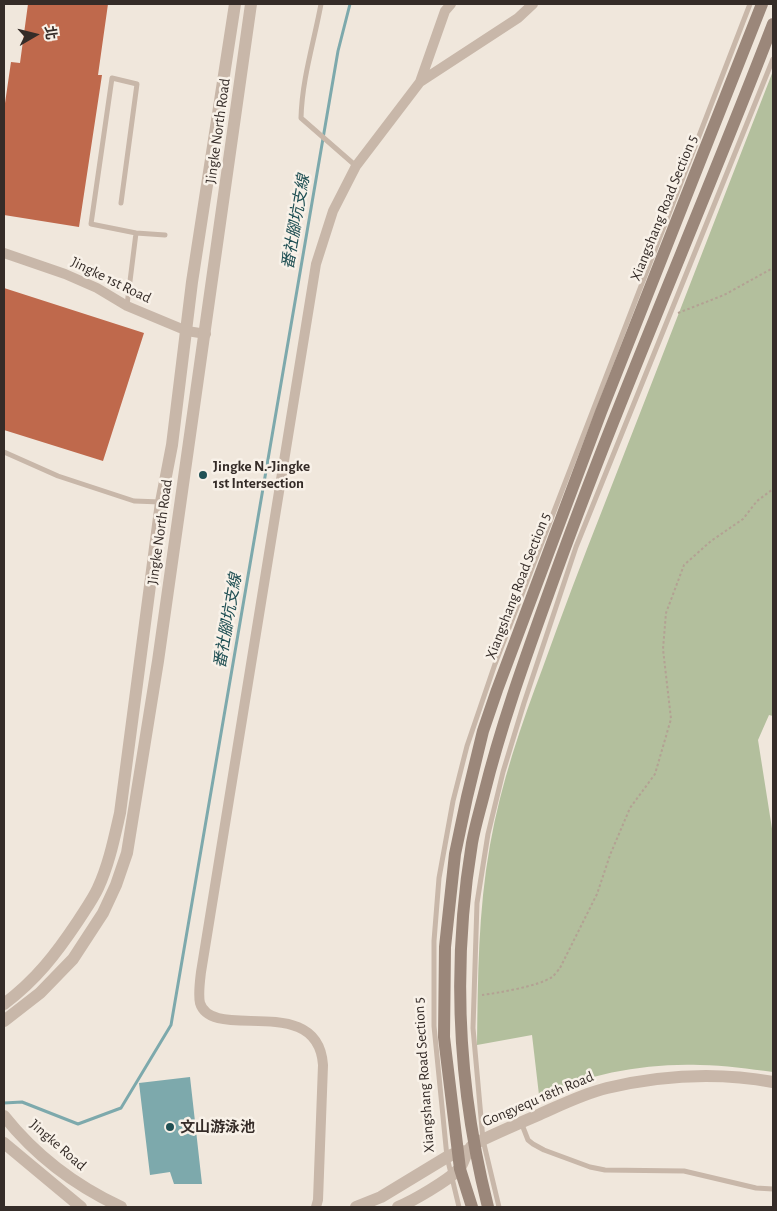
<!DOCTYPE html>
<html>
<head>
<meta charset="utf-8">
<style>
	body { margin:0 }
	#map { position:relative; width:777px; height:1211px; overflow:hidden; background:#f0e7dc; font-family:"Alegreya Sans","Noto Sans TC",sans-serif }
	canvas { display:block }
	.frame { position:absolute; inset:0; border:5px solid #352c28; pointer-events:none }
	.north { position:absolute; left:10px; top:10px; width:50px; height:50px; -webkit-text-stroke:4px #f8f1e8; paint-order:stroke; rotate:82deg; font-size:14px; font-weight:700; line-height:20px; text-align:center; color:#352c28 }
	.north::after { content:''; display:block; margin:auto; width:18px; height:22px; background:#352c28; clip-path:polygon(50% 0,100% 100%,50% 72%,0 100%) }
</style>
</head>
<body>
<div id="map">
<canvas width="777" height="1211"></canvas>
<div class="frame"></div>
<div class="north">北</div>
</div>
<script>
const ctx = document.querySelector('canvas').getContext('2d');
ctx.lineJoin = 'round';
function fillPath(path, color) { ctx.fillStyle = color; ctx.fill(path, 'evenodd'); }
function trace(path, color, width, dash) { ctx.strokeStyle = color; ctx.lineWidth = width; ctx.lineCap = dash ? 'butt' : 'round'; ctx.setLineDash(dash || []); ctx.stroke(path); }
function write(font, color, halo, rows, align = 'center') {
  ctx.font = font + ' "Alegreya Sans","Noto Sans TC",sans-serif'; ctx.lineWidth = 5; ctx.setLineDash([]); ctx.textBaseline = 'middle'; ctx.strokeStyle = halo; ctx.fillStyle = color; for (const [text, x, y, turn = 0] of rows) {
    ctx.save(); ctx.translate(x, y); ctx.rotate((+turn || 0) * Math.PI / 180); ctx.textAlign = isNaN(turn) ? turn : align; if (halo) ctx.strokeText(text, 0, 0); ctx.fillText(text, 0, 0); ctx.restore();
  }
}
const green = new Path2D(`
	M773 71V716L769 715 758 740 773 835V1072C749 1069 725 1065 700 1065 644 1063 591 1074 539 1095L532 1035 477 1045C478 977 478 912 490 845 501 783 521 725 543 667 562 614 582 561 603 508 660 362 716 217 773 71Z`);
const water = new Path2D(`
	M190 1077 202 1184H174L170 1172 150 1175 139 1083Z`);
const stream = new Path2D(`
	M4 1103 22 1102 78 1124 121 1108 171 1025 338 51 350 4`);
const building = new Path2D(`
	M28 4H108L98 75H102L79 227 4 215V110L11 62 20 63Z
	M4 288 144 333 103 461 4 430Z`);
const path = new Path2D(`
	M678 313 724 295 773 268
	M482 995C498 993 539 986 552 977 555 975 558 970 560 968L597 894 610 855 630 808 655 774 671 719 663 649 666 613 684 565 711 541 743 519 757 501 773 489`);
const service = new Path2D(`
	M321 4C314 42 302 79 301 118L356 166
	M121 203 137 84 112 78 91 224 136 233 165 235
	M127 305 136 233
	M4 452 58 476 134 501 161 502
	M521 1122 528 1140 533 1144 544 1150 590 1167 605 1170 684 1171 756 1188 773 1189
	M459 1207 447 1157 434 1026V941L439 878 453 801 467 746 495 664 750 4
	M499 1207 483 1140 473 1028 477 903 488 834 503 772 524 703 576 547 773 59`);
const minor = new Path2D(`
	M420 82 518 18 533 4
	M4 253 65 274 97 288 127 306 187 331 206 334
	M316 1207 318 1200 323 1065C318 991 212 1043 200 1003 198 994 200 981 201 972L316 264 333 211 356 166 420 82 445 11 451 4`);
const tertiary = new Path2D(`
	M4 1004C36 980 56 954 78 921 85 910 93 899 98 888 109 864 114 839 120 813L161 502 172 445 192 282 235 4
	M4 1021 40 993 73 959 103 913 116 885 127 853 158 661 251 4
	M4 1116C35 1155 76 1186 121 1207
	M4 1143 81 1207
	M356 1207 381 1197 447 1157 458 1152 467 1151
	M398 1207C413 1201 447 1181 458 1170 465 1163 463 1154 474 1144 494 1134 515 1125 536 1116 559 1106 582 1094 607 1088 662 1075 718 1072 773 1082`);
const secondary = new Path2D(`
	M472 1207 460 1169 447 1062 444 1037 445 947 455 854 467 797 483 731 497 690 601 412 762 4
	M488 1207C458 1088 452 964 472 843 475 826 480 810 484 794 501 725 525 659 549 592 617 401 700 214 773 24`);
const markers = [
	[203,475,5,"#205054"],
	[170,1127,5,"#205054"]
];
const streetNames = [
	["Jingke North Road",218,131,-82],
	["Xiangshang Road Section 5",664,208,-68],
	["Jingke 1st Road",111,280,26],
	["Jingke North Road",160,532,-82],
	["Xiangshang Road Section 5",518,586,-69],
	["Xiangshang Road Section 5",424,1075,-94],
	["Gongyequ 18th Road",538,1099,-23],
	["Jingke Road",58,1145,41]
];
const poiNames = [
	["Jingke N.-Jingke",213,466],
	["1st Intersection",213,483],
	["文山游泳池",180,1127]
];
const waterNames = [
	["番社腳坑支線",296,222,-80],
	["番社腳坑支線",228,621,-80]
];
fillPath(green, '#b3bf9d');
fillPath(water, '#7da9ac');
trace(stream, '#7da9ac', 3);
fillPath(building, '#bf694c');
trace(path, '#b3a193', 2, [2.5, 2.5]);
trace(service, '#c8b7a9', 5);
trace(minor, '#c8b7a9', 10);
trace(tertiary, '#c8b7a9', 12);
trace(secondary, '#9b877a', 12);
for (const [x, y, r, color] of markers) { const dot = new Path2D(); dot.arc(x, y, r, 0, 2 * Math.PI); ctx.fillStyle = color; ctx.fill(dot); trace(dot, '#f8f1e8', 2); }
write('15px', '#352c28', '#f8f1e8', streetNames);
write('bold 15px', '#352c28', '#f8f1e8', poiNames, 'left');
write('italic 16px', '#205054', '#f8f1e8', waterNames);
</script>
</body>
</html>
